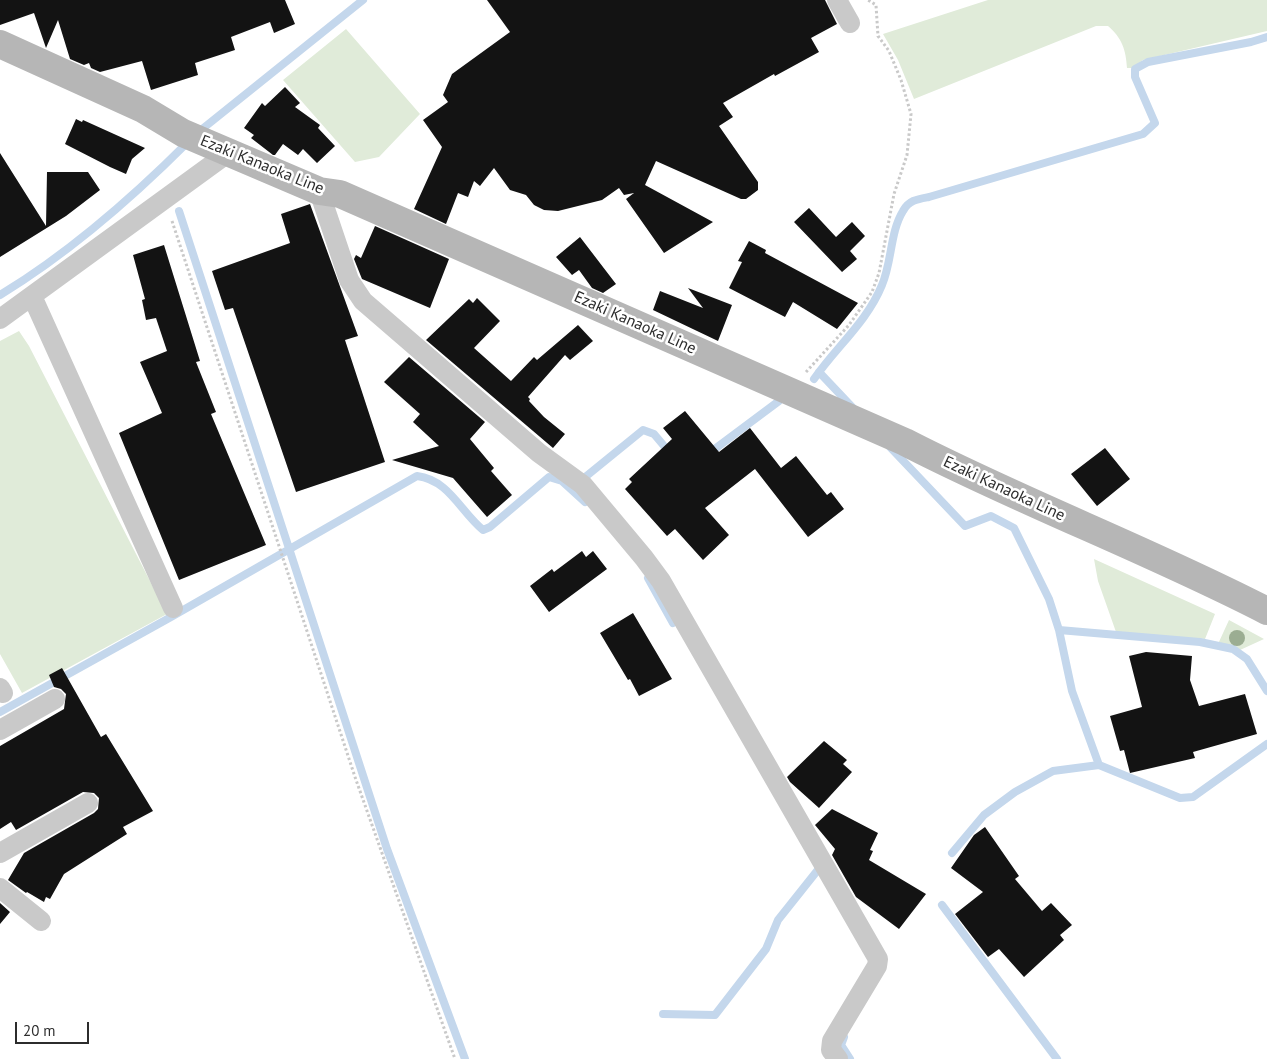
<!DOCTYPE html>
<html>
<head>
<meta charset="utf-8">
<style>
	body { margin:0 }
	#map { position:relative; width:1267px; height:1059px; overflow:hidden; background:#fff; font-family:"PT Sans",sans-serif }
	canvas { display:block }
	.scale { position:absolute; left:15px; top:1022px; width:74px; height:22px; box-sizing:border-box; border:2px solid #2c2c2c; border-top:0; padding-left:6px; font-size:15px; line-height:18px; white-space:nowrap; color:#2c2c2c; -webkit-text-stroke:4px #fff; paint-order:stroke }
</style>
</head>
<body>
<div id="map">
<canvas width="1267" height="1059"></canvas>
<div class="scale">20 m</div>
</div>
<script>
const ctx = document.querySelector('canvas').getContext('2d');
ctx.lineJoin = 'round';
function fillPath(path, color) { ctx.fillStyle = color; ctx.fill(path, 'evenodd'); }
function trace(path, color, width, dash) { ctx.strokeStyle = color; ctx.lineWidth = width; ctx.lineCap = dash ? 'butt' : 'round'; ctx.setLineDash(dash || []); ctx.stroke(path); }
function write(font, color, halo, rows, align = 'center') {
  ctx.font = font + ' "PT Sans",sans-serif'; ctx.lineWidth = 5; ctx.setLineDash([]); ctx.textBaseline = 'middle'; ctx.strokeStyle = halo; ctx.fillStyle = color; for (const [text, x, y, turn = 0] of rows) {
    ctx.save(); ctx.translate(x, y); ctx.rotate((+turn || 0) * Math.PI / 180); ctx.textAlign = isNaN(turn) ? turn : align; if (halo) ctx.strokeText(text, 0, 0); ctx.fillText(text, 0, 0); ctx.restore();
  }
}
const green = new Path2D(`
	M988 0H1267V31L1143 60 1132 68H1127C1126 50 1122 38 1108 26H1096L914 99 898 60 883 34Z
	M346 29 420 114 379 157 355 162 283 80Z
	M19 331 29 346 167 614 22 693 0 654V341Z
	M1094 559 1215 614 1205 639 1116 632 1098 581Z
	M1229 620 1264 639 1240 650 1218 644Z`);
const stream = new Path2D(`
	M196 134 363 0
	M179 211 387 849 465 1059
	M0 295C66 255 134 196 188 142
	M819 372 853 408
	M814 379C836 347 867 322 882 285 892 262 890 232 903 211 909 200 918 199 929 197L1143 134 1155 123 1135 77V69L1148 62 1251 42 1267 37
	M890 447 965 526 991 516 1014 528 1049 599 1059 630 1200 642 1233 649 1247 659 1267 691
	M708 454 779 401
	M584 478 643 430 654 434 670 453
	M648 578 673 623
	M1059 630 1072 691 1099 765 1180 798 1193 797 1267 744
	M0 712 171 617 417 476C449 480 460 511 483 530L490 527 549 477 562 481 585 502
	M952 853 984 815 1015 792 1053 771 1099 765
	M942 905 1057 1059
	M663 1014 715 1015 766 949 778 920 817 871
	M844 1037 841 1045 850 1059`);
const building = new Path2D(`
	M0 0H285L295 24 274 33 270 22 231 37 235 50 195 63 198 75 151 90 142 61 100 72 91 68 89 63 84 65 70 59 58 20 46 48 34 13 0 25Z
	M487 0H825L837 24 811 38 819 52 775 76 774 74 723 103 733 117 719 126 758 182V190L746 199H741L656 161 645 185 713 222 664 253 626 199 634 193 624 195 619 188 602 200 558 211 544 210 534 205 526 195 510 190 494 168 480 186 474 181 468 197 458 193 446 224 414 209 442 147 423 120 448 102 443 95 452 74 510 32Z
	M285 87 300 103 295 107 320 125 318 128 335 146 317 163 303 149 298 155 283 144 275 155H273L251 138 254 135 244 128 262 103 265 106Z
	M76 119 82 122 83 120 145 148 132 159 126 174 110 167 65 144Z
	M0 153 46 226 47 172H88L100 190 66 216 0 257Z
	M310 204 358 336 345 340 385 462 296 492 233 308 225 310 212 271 290 243 281 214Z
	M809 208 836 237 852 222 865 236 850 251 857 259 842 272 794 222Z
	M375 226 449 259 430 308 362 279 354 259 356 255 361 258Z
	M580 237 616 284 603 293 592 288 579 270 572 275 556 257Z
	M749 241 766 250 765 253 858 303 837 329 793 302 785 317 729 288 742 262 738 261Z
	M164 245 200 361 196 362 216 412 211 414 266 545 179 580 119 433 162 413 140 362 167 351 156 318 146 320 142 300 145 299 133 255Z
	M688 288 732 305 718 341 653 310 660 291 703 308Z
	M477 298 500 321 474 348 511 381 534 357 537 360 578 325 593 341 570 360 565 355 528 397 530 399 529 401 544 417 565 434 553 448 426 340 469 299 473 303Z
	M409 357 485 422 470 439 494 468 491 471 512 495 487 517 453 478 392 460 439 446 413 422 420 414 384 382Z
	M685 411 719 452 750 428 781 468 796 456 827 495 831 492 844 509 808 537 755 469 705 508 729 535 703 560 675 529 667 536 625 489 632 482 629 479 672 439 663 428Z
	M1105 448 1130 479 1097 506 1071 474Z
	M582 551 586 557 593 551 607 569 549 612 530 586 552 569 554 572Z
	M633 613 672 679 639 696 630 679 628 680 600 633Z
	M1146 652 1192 656 1190 680 1199 706 1245 694 1257 734 1193 752 1195 758 1130 773 1124 750 1120 751 1110 716 1142 707 1129 656Z
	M62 668 101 737 106 734 153 811 123 827 127 834 64 874 50 899 46 897 44 902 27 892 26 893 8 880 24 853 94 813 98 809 99 798 94 793 83 792 16 830 11 822 0 829V746L64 709 66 694 61 689 54 687 49 675Z
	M824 741 847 760 843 764 852 772 819 808 790 782 787 777Z
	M832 809 878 833 870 850 873 851 869 860 926 894 899 929 856 897 832 855 835 849 815 825Z
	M985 827 1019 876 1015 879 1042 911 1051 903 1072 925 1060 935 1064 940 1024 977 999 949 988 957 955 914 983 892 951 868 974 835Z
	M0 903 10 912 0 924Z`);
const path = new Path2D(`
	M172 221 355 777 455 1059
	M806 372 849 325 872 292 879 273 894 194 907 155 911 114 901 80 889 51 878 36 876 5 868 0`);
const minor = new Path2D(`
	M837 0 850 23
	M319 191 349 280 363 301 539 453 583 485 644 558 661 581 878 959 877 966 832 1041 831 1050 838 1059
	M32 296 173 608
	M0 319 228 153
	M0 688 3 693
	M0 730 55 699
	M0 853 88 803
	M0 888 41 921`);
const secondary = new Path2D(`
	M0 44 143 109 183 133 319 191 340 194 905 442C1023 503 1149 550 1267 611`);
const trees = [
	[1237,638]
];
const streetNames = [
	["Ezaki Kanaoka Line",262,165,22],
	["Ezaki Kanaoka Line",635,323,24],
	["Ezaki Kanaoka Line",1004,489,25]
];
fillPath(green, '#e0ebd9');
trace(stream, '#c4d7ec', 8);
fillPath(building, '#131313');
trace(path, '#c9c9c9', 3, [2.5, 2.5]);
trace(minor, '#c9c9c9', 20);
trace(secondary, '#b6b6b6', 28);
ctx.fillStyle = '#9bad92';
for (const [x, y] of trees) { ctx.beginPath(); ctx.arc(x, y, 8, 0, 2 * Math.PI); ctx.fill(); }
write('16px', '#2c2c2c', '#fff', streetNames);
</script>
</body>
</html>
